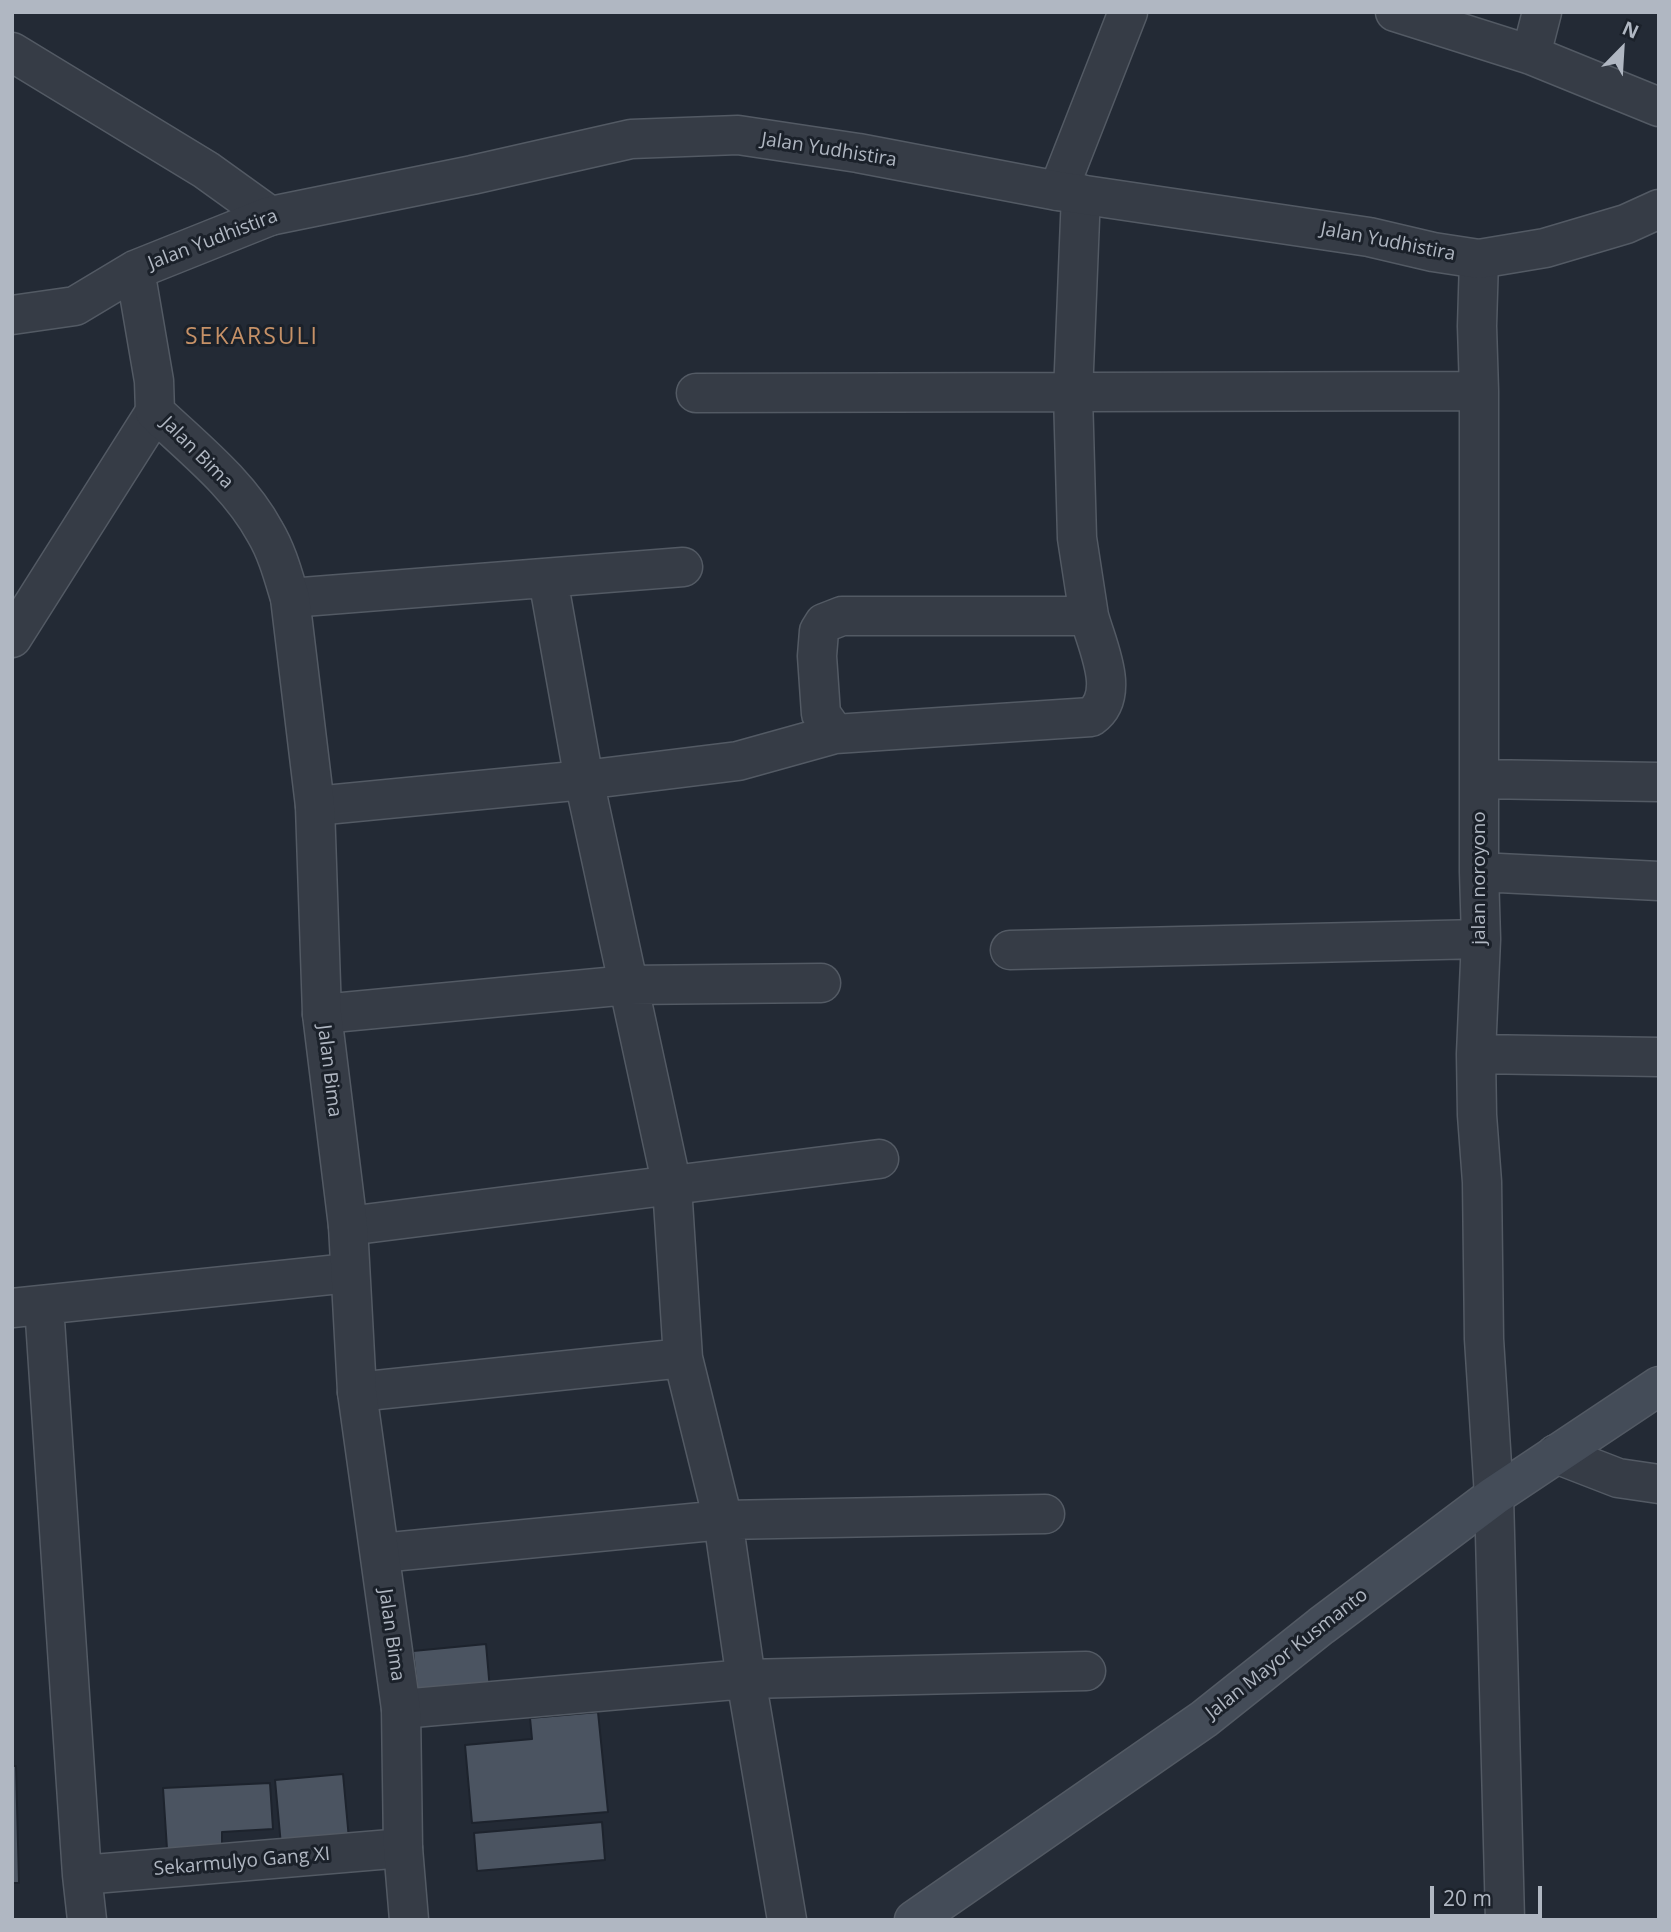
<!DOCTYPE html>
<html>
<head>
<meta charset="utf-8">
<style>
	body { margin:0 }
	#map { position:relative; width:1671px; height:1932px; overflow:hidden; background:#232a35; font-family:"Open Sans",sans-serif }
	canvas { display:block }
	.frame { position:absolute; inset:0; border:14px solid #b0b7c2; pointer-events:none }
	.north { position:absolute; left:1587px; top:14px; width:70px; height:70px; -webkit-text-stroke:5px #1b212a; paint-order:stroke; rotate:24deg; font-size:19px; font-weight:700; line-height:28px; text-align:center; color:#b0b7c2 }
	.north::after { content:''; display:block; margin:auto; width:24px; height:32px; background:#b0b7c2; clip-path:polygon(50% 0,100% 100%,50% 72%,0 100%) }
	.scale { position:absolute; left:1430px; top:1886px; width:112px; height:32px; box-sizing:border-box; border:4px solid #b0b7c2; border-top:0; padding-left:9px; font-size:21px; line-height:24px; white-space:nowrap; color:#b0b7c2; -webkit-text-stroke:5px #1b212a; paint-order:stroke }
</style>
</head>
<body>
<div id="map">
<canvas width="1671" height="1932"></canvas>
<div class="frame"></div>
<div class="north">N</div>
<div class="scale">20 m</div>
</div>
<script>
const ctx = document.querySelector('canvas').getContext('2d');
ctx.lineJoin = 'round';
function fillPath(path, color) { ctx.fillStyle = color; ctx.fill(path, 'evenodd'); }
function trace(path, color, width, dash) { ctx.strokeStyle = color; ctx.lineWidth = width; ctx.lineCap = dash ? 'butt' : 'round'; ctx.setLineDash(dash || []); ctx.stroke(path); }
function write(font, color, halo, rows, align = 'center') {
  ctx.font = font + ' "Open Sans",sans-serif'; ctx.lineWidth = 6; ctx.setLineDash([]); ctx.textBaseline = 'middle'; ctx.strokeStyle = halo; ctx.fillStyle = color; for (const [text, x, y, turn = 0] of rows) {
    ctx.save(); ctx.translate(x, y); ctx.rotate((+turn || 0) * Math.PI / 180); ctx.textAlign = isNaN(turn) ? turn : align; if (halo) ctx.strokeText(text, 0, 0); ctx.fillText(text, 0, 0); ctx.restore();
  }
}
const building = new Path2D(`
	M486 1644 490 1690 418 1696 413 1651Z
	M598 1712 608 1812 472 1823 465 1745 532 1739 530 1718Z
	M12 1766H16L19 1883H12Z
	M343 1774 350 1850 282 1856 275 1780Z
	M270 1783 273 1829 222 1832V1844L256 1842 168 1864 163 1788Z
	M602 1822 605 1860 477 1871 474 1833Z`);
const minor = new Path2D(`
	M1395 12 1531 55 1659 107
	M12 52 206 170 270 216
	M1531 55 1542 12
	M1058 191 1128 12
	M1479 259 1477 326 1479 391V872L1481 939 1476 1054 1477 1115 1482 1182 1484 1339 1494 1496 1505 1920
	M696 393 1479 391
	M548 579 584 780 672 1186 683 1358 723 1520 746 1679 787 1920
	M290 598 683 567
	M12 638 155 412
	M835 734 821 714 817 656 819 631 824 623 842 616H1089L1077 538 1073 394 1081 194
	M1480 779 1659 782
	M315 806 584 780 738 761 835 734 1091 717C1122 695 1097 646 1089 616
	M1479 872 1659 881
	M1010 950 1481 939
	M322 1014 628 985 821 983
	M1476 1054 1659 1057
	M348 1226 879 1159
	M44 1305 82 1875 87 1920
	M12 1308 349 1273
	M357 1392 683 1358
	M1556 1454 1618 1478 1659 1484
	M380 1553 723 1520 1045 1514
	M401 1709 746 1679 1086 1671
	M82 1875 403 1848`);
const tertiary = new Path2D(`
	M135 270 154 381 155 412C194 449 239 484 265 532 277 552 283 575 290 598L315 806 322 1014 348 1226 357 1392 401 1709 403 1848 409 1920
	M12 315 75 306 135 270 270 216 472 175 631 139 738 135 858 153 1058 191 1369 237 1433 252 1479 259 1545 248 1626 224 1659 209`);
const secondary = new Path2D(`
	M914 1920 1204 1719 1321 1626 1494 1496 1659 1386`);
const streetNames = [
	["Jalan Yudhistira",829,150,9],
	["Jalan Yudhistira",213,240,-21],
	["Jalan Yudhistira",1388,242,11],
	["Jalan Bima",197,453,45],
	["jalan noroyono",1480,878,-90],
	["Jalan Bima",329,1071,83],
	["Jalan Bima",391,1635,82],
	["Jalan Mayor Kusmanto",1287,1654,-38],
	["Sekarmulyo Gang XI",242,1862,-5]
];
const quarterNames = [
	["SEKARSULI",252,337]
];
fillPath(building, '#4b5461');
trace(building, '#1d232d', 2);
trace(minor, '#535a64', 41);
trace(tertiary, '#535a64', 41);
trace(secondary, '#535a64', 41);
trace(minor, '#363c46', 38);
trace(tertiary, '#363c46', 38);
trace(secondary, '#444c58', 38);
write('19px', '#b0b7c2', '#1b212a', streetNames);
ctx.letterSpacing = '2px';
write('23px', '#c69167', '#1b212a', quarterNames);
ctx.letterSpacing = '0px';
</script>
</body>
</html>
